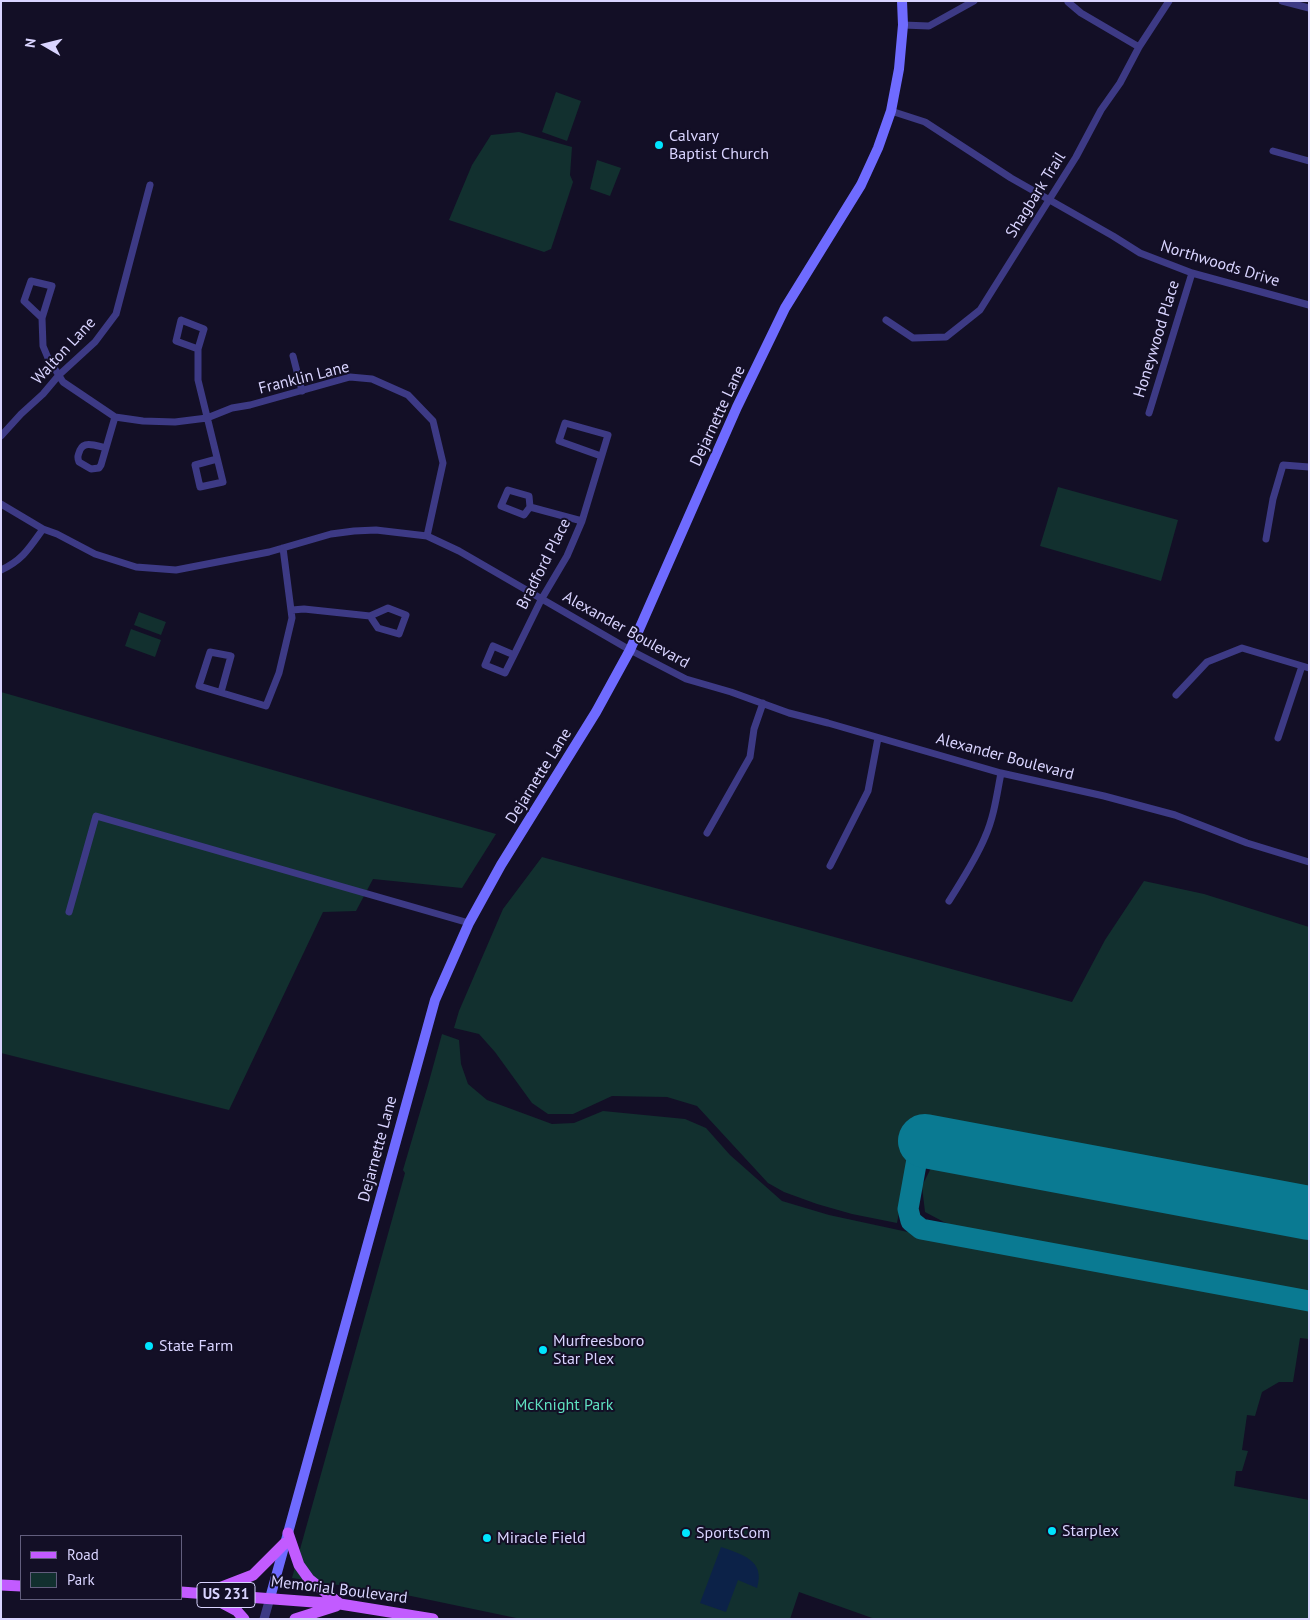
<!DOCTYPE html>
<html>
<head>
<meta charset="utf-8">
<style>
	body { margin:0 }
	#map { position:relative; width:1310px; height:1620px; overflow:hidden; background:#130f26; font-family:"PT Sans",sans-serif }
	canvas { display:block }
	.frame { position:absolute; inset:0; border:2px solid #d9d4ff; pointer-events:none }
	.legend { position:absolute; left:20px; top:1535px; width:162px; height:65px; box-sizing:border-box; background:#130f26; border:1px solid #625e7d; margin:0; padding:6px 9px; list-style:none; font-size:15px; color:#d9d4ff }
	.legend li { display:flex; align-items:center; gap:10px; height:25px }
	.legend b { width:25px; border:1px solid #625e7d }
	.north { position:absolute; left:20px; top:20px; width:50px; height:50px; -webkit-text-stroke:4px #130f26; paint-order:stroke; rotate:278deg; font-size:14px; font-weight:700; line-height:20px; text-align:center; color:#d9d4ff }
	.north::after { content:''; display:block; margin:auto; width:18px; height:22px; background:#d9d4ff; clip-path:polygon(50% 0,100% 100%,50% 72%,0 100%) }
</style>
</head>
<body>
<div id="map">
<canvas width="1310" height="1620"></canvas>
<div class="frame"></div>
<ul class="legend">
<li><b style="height:6px;background:#c25bff"></b>Road</li>
<li><b style="height:14px;background:#12302f"></b>Park</li>
</ul>
<div class="north">N</div>
</div>
<script>
const ctx = document.querySelector('canvas').getContext('2d');
ctx.lineJoin = 'round';
function fillPath(path, color) { ctx.fillStyle = color; ctx.fill(path, 'evenodd'); }
function trace(path, color, width, dash) { ctx.strokeStyle = color; ctx.lineWidth = width; ctx.lineCap = dash ? 'butt' : 'round'; ctx.setLineDash(dash || []); ctx.stroke(path); }
function write(font, color, halo, rows, align = 'center') {
  ctx.font = font + ' "PT Sans",sans-serif'; ctx.lineWidth = 4; ctx.setLineDash([]); ctx.textBaseline = 'middle'; ctx.strokeStyle = halo; ctx.fillStyle = color; for (const [text, x, y, turn = 0] of rows) {
    ctx.save(); ctx.translate(x, y); ctx.rotate((+turn || 0) * Math.PI / 180); ctx.textAlign = isNaN(turn) ? turn : align; if (halo) ctx.strokeText(text, 0, 0); ctx.fillText(text, 0, 0); ctx.restore();
  }
}
const green = new Path2D(`
	M556 92 581 101 567 141 542 132Z
	M519 132 572 147 570 175 573 182 551 249 544 252 449 220 472 165 491 135Z
	M597 160 621 168 610 196 590 189Z
	M1058 487 1178 520 1161 581 1040 546Z
	M139 612 166 622 161 635 134 625Z
	M131 629 161 640 155 657 125 646Z
	M1 692 496 834 462 888 373 879 356 911 323 912 229 1110 1 1053Z
	M542 857 1072 1002 1105 940 1144 881 1204 894 1309 927V1195L917 1122 897 1223 852 1214 817 1204 784 1192 768 1183 697 1106 667 1097 612 1096 573 1114H548L532 1103 495 1052 479 1034 454 1028 459 1011 503 909Z
	M442 1034 459 1040 461 1064 468 1084 487 1100 552 1124 574 1123 603 1111 685 1119 706 1128 730 1155 782 1201 829 1215 968 1245 1309 1308V1339L1300 1338 1293 1382H1279L1262 1392 1255 1416 1247 1415 1242 1450 1248 1451 1242 1471H1236L1234 1486 1309 1500V1619H875L799 1592 790 1619H521L411 1596 292 1578 405 1173 403 1170 428 1085Z
	M934 1162 1309 1231V1294L959 1230 925 1212 922 1186Z`);
const water = new Path2D(`
	M721 1547C741 1554 766 1560 757 1588L738 1580 726 1612 700 1603Z`);
const taxiway = new Path2D(`
	M925 1141 917 1159 908 1209 911 1221 921 1229 1309 1301`);
const runway = new Path2D(`
	M925 1141 1309 1213`);
const minor = new Path2D(`
	M1282 1 1309 8
	M1068 2 1081 13 1139 47
	M903 25 929 26 974 1
	M891 111 925 122 1011 178 1113 236 1140 253 1192 273 1309 305
	M1273 151 1309 161
	M42 318 24 301 31 281 52 286 42 318 43 346 48 358 63 382 115 417 143 421 175 422 207 418 232 408 250 405 350 377 372 379 408 395 433 421 443 463 427 536
	M886 320 913 338 946 337 980 310 1076 157 1101 110 1120 83 1139 47 1169 1
	M198 349 176 341 181 320 204 329 198 349V380L223 482 200 487 195 465 217 459
	M293 356 302 391
	M1149 413 1192 273
	M1 436 21 414 43 394 59 375 95 342 116 314 150 185
	M106 448C97 446 84 440 80 450 78 455 77 457 79 462L91 469 99 468 101 465 115 417
	M1 504 43 529 57 534 95 554 136 567 176 570 269 552 331 534 354 531 376 530 427 536 459 551 630 650 686 679 731 692 789 713 828 723 1001 773 1104 796 1175 815 1247 843 1309 862
	M530 507 524 515 501 506 508 490 529 496 530 507 582 521
	M1266 539 1273 499 1283 465 1309 467
	M1 570C23 560 30 547 43 529
	M292 610 304 609 370 616 388 608 406 615 399 634 378 628 370 616
	M514 655 505 673 485 665 493 646 514 655 541 600 567 556 582 521 608 435 565 423 559 441 601 456
	M221 692 231 656 210 652 199 686 266 706 279 673 292 618 283 548
	M1176 695 1207 662 1242 648 1309 668
	M1278 738 1302 666
	M707 833 750 757 754 729 763 703
	M830 866 868 791 878 738
	M949 901C962 880 976 859 985 837 994 817 997 794 1001 773
	M69 912 96 816 469 923`);
const tertiary = new Path2D(`
	M264 1619 270 1598`);
const secondary = new Path2D(`
	M270 1598 435 1000 469 923 501 865 596 712 630 650 737 407 785 308 861 185 878 148 891 111 899 69 903 25 902 1`);
const primary = new Path2D(`
	M288 1533 299 1565 309 1579 340 1604
	M1 1585 21 1586
	M181 1592 340 1604 433 1619
	M209 1592 253 1575 285 1543
	M209 1596 237 1611 244 1619
	M295 1619 336 1606`);
const markers = [
	[659,145,5,"#00e5ff"],
	[149,1346,5,"#00e5ff"],
	[543,1350,5,"#00e5ff"],
	[1052,1531,5,"#00e5ff"],
	[686,1533,5,"#00e5ff"],
	[487,1538,5,"#00e5ff"]
];
const shields = [
	[226,1595,58]
];
const shieldNames = [
	["US 231",226,1595]
];
const poiNames = [
	["Calvary",669,136],
	["Baptist Church",669,154],
	["Murfreesboro",553,1341],
	["Star Plex",553,1359],
	["State Farm",159,1346],
	["Starplex",1062,1531],
	["SportsCom",696,1533],
	["Miracle Field",497,1538]
];
const streetNames = [
	["Shagbark Trail",1036,195,-58],
	["Northwoods Drive",1220,264,17],
	["Honeywood Place",1157,339,-73],
	["Walton Lane",64,351,-47],
	["Franklin Lane",304,378,-14],
	["Dejarnette Lane",718,416,-65],
	["Bradford Place",544,564,-63],
	["Alexander Boulevard",626,630,29],
	["Alexander Boulevard",1005,757,15],
	["Dejarnette Lane",539,776,-58],
	["Dejarnette Lane",378,1149,-75],
	["Memorial Boulevard",339,1590,7]
];
const parkNames = [
	["McKnight Park",564,1405]
];
fillPath(green, '#12302f');
fillPath(water, '#0c2248');
trace(taxiway, '#0a7a92', 21);
trace(runway, '#0a7a92', 54);
trace(minor, '#3d3a85', 7);
trace(tertiary, '#3d3a85', 9);
trace(secondary, '#6f6bff', 10);
trace(primary, '#c25bff', 11);
for (const [x, y, r, color] of markers) { const dot = new Path2D(); dot.arc(x, y, r, 0, 2 * Math.PI); ctx.fillStyle = color; ctx.fill(dot); trace(dot, '#130f26', 2); }
for (const [x, y, w] of shields) { const box = new Path2D(); box.roundRect(x - w / 2, y - 12.5, w, 25, 4); ctx.fillStyle = '#130f26'; ctx.fill(box); trace(box, '#d9d4ff', 1); }
write('bold 15px', '#d9d4ff', null, shieldNames);
write('16px', '#d9d4ff', '#130f26', poiNames, 'left');
write('16px', '#d9d4ff', '#130f26', streetNames);
write('16px', '#5fe0c0', '#130f26', parkNames);
</script>
</body>
</html>
